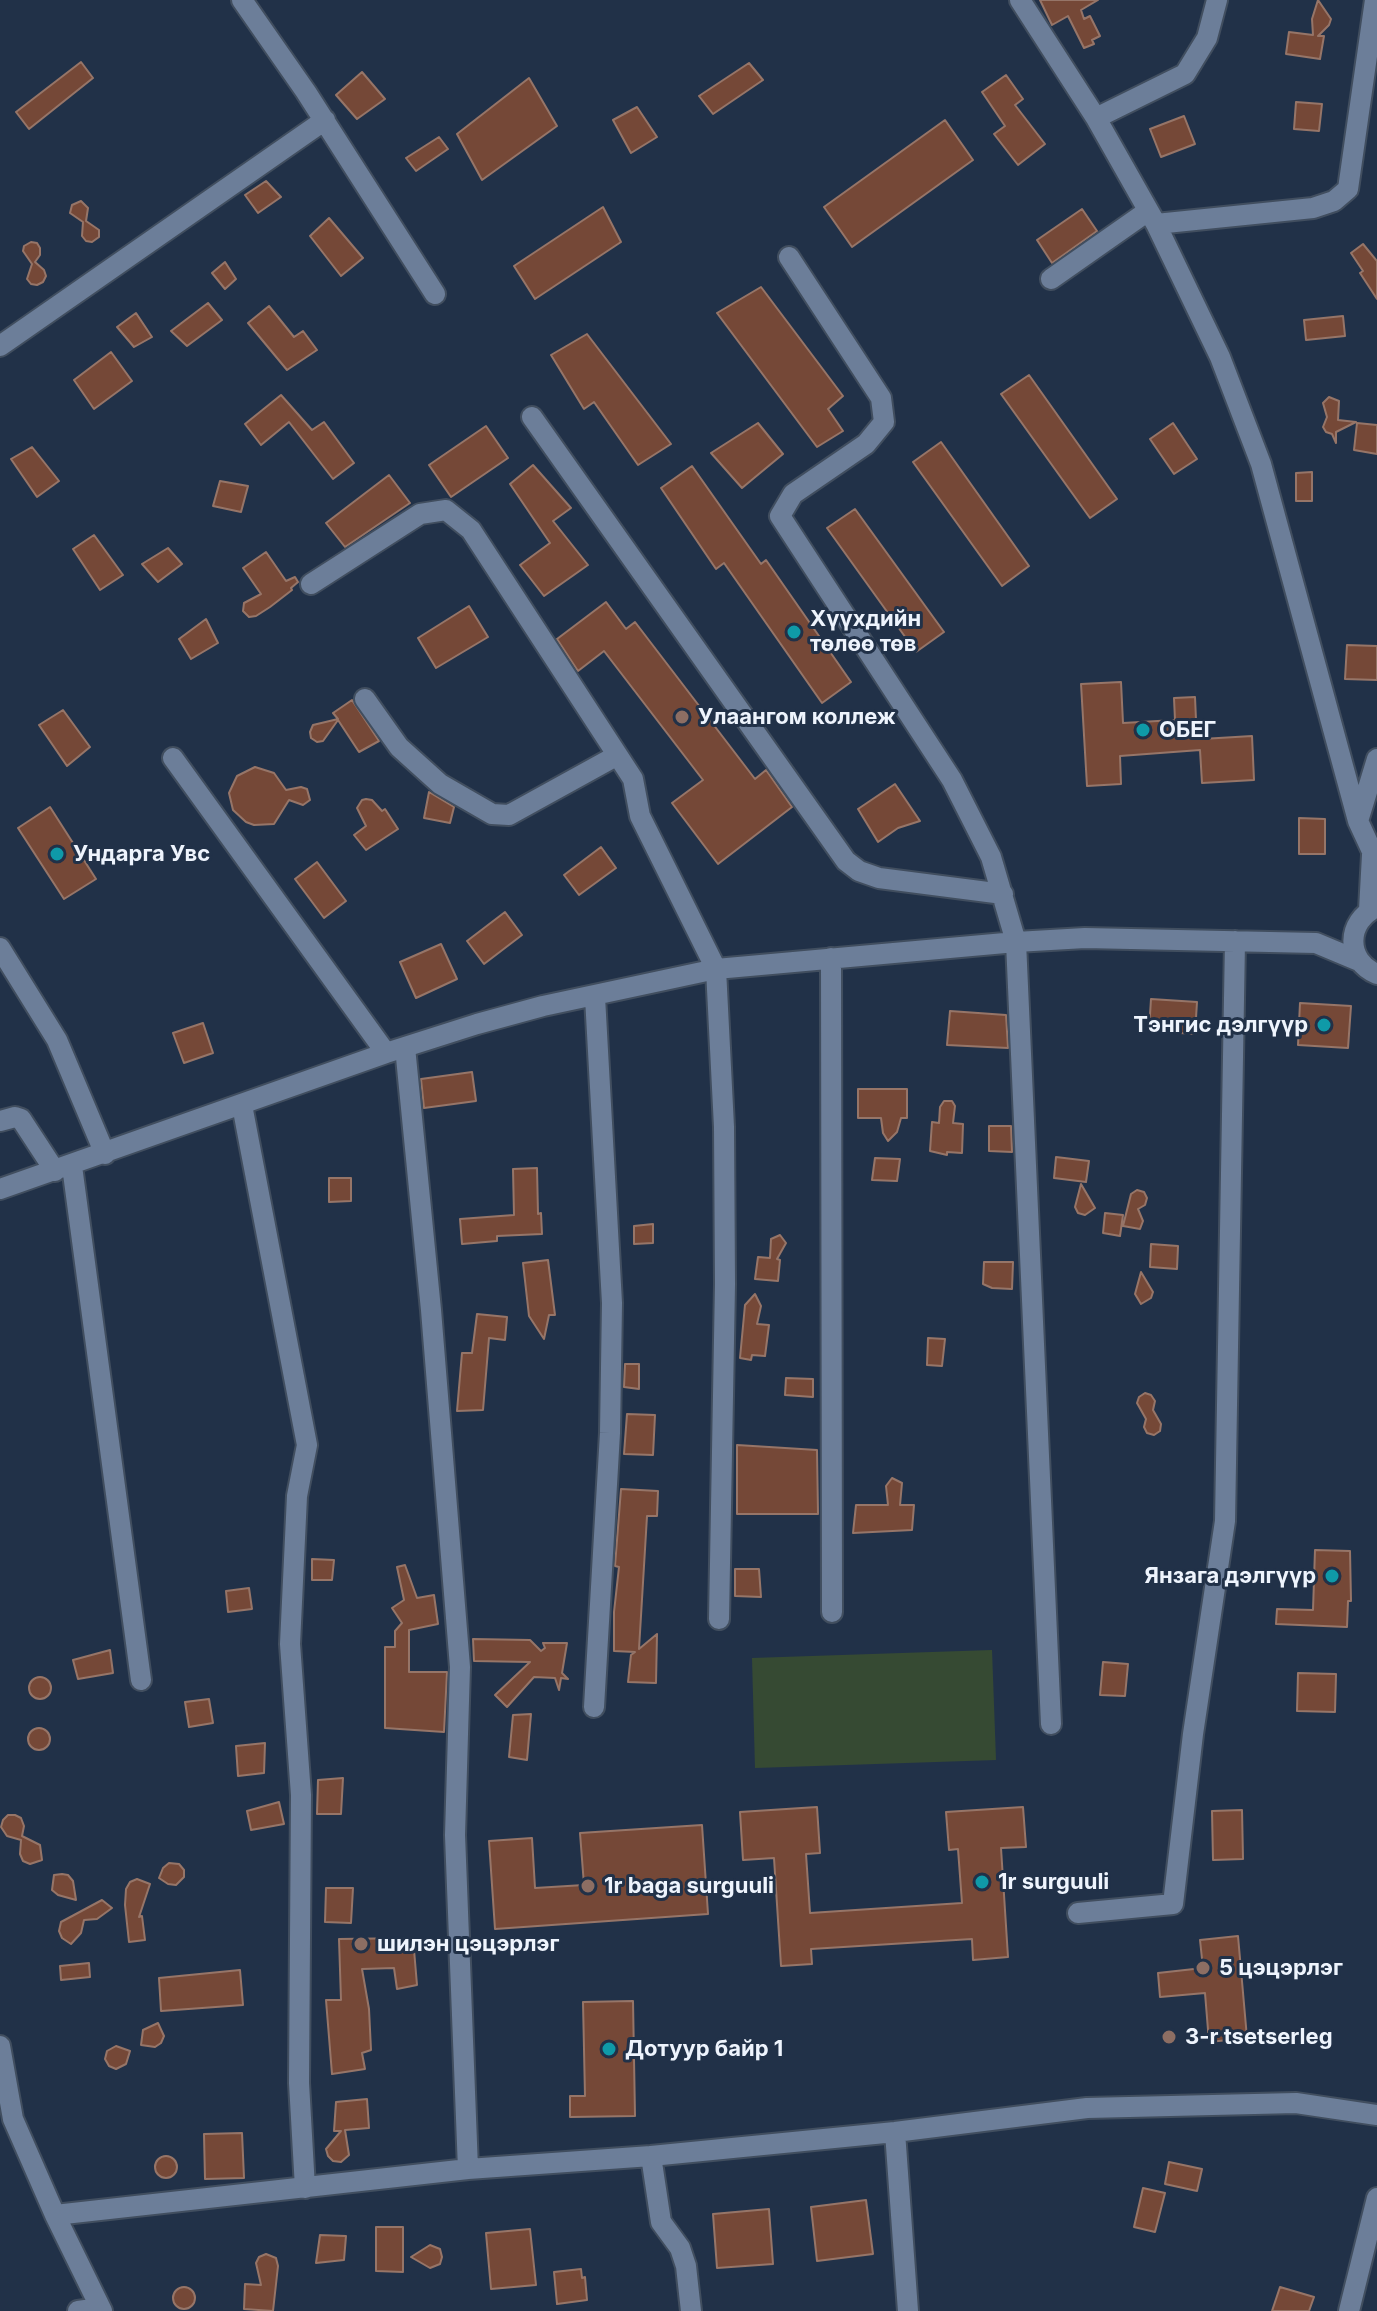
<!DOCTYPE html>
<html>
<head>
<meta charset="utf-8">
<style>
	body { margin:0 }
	canvas { display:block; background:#213148 }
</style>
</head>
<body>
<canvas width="1377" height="2311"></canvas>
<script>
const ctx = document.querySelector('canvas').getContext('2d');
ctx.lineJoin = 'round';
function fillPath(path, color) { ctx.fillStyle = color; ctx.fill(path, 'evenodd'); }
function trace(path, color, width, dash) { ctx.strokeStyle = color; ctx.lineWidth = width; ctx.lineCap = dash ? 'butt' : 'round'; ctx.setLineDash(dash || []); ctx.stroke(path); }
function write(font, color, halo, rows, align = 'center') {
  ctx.font = font + ' Inter,sans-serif'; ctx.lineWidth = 6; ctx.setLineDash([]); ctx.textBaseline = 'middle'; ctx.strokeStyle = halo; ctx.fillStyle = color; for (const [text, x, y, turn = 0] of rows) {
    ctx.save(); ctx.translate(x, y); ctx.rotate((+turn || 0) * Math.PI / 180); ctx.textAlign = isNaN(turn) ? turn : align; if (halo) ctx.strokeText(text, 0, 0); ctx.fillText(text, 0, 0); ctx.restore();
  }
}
const green = new Path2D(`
	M992 1650 996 1760 755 1768 752 1658Z`);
const building = new Path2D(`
	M1040 0H1098L1081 10 1084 19 1090 16 1100 36 1092 40 1094 44 1084 48 1068 16 1052 25Z
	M1318 0 1331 19 1329 25 1318 36H1324L1320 59 1286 54 1289 32 1313 35 1312 19Z
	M81 62 93 78 29 129 16 112Z
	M749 63 763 80 713 114 699 96Z
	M362 72 385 99 357 119 336 95Z
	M1006 75 1023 99 1015 105 1045 144 1018 165 994 134 1005 126 982 92Z
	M529 78 557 126 482 180 457 134Z
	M1296 102 1322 104 1319 131 1294 129Z
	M637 107 657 137 631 153 613 120Z
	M1184 116 1195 144 1161 157 1150 129Z
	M945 120 973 160 852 247 824 207Z
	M439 137 448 149 416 171 406 158Z
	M266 181 281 197 258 213 245 195Z
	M81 201 88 208 86 221 99 230V237L92 242 86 241 82 236 83 222 70 213 72 205Z
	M603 207 621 242 535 299 514 266Z
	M1082 209 1097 231 1052 263 1037 240Z
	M329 218 363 258 341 276 310 236Z
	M31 242 37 243 40 248V255L35 262 44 270 46 276 43 282 37 285 31 284 27 279 32 264 23 251 24 246Z
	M1363 244 1377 261V299L1360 273 1363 271 1351 253Z
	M225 262 236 279 225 289 212 273Z
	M761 287 843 396 828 409 843 431 817 447 717 313Z
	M208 303 222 320 187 346 171 331Z
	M269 306 294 337 303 331 317 350 287 370 248 323Z
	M136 313 152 337 134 347 117 327Z
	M1343 316 1345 336 1306 340 1304 320Z
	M587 334 671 444 638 465 594 402 584 409 551 355Z
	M111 352 132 381 94 409 74 380Z
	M1029 375 1117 499 1090 518 1001 394Z
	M281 395 312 430 324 422 354 463 333 479 289 422 261 445 245 424Z
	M1329 397 1339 401 1338 420 1356 422 1336 432V443L1332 434 1326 432 1323 427 1327 417 1323 403Z
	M758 423 783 454 742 488 711 453Z
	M1173 423 1197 459 1174 474 1150 439Z
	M1357 423 1377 425V454L1354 450Z
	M486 426 508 458 451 497 429 465Z
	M941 442 1029 566 1002 586 913 462Z
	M32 447 59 481 37 497 11 459Z
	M533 465 571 508 553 521 588 565 544 596 520 565 550 543 510 484Z
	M692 466 761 564 766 560 851 682 822 703 724 563 716 569 661 488Z
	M1312 472V501H1296V473Z
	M389 475 410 503 345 547 326 523Z
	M220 481 248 486 241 512 213 506Z
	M855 509 944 632 916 652 827 528Z
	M94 535 123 575 100 590 73 549Z
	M168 548 182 564 158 582 142 564Z
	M266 552 286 581 295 577 298 582 291 588 292 590 270 607 256 616 249 617 243 611 244 603 261 594 243 568Z
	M606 602 626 629 635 622 755 779 766 770 792 807 718 864 672 803 703 780 604 651 578 671 557 639Z
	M469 606 488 637 436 668 418 638Z
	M206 619 218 643 191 659 179 639Z
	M1347 645 1377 646V680L1345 679Z
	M1121 682 1123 723 1175 720 1174 698 1195 697 1196 720H1201L1202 739 1252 736 1254 780 1202 783 1200 750 1120 756 1121 784 1087 786 1081 684Z
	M352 700 379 741 359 752 338 720 323 741 317 742 311 738 310 732 313 725 338 719 333 713Z
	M63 710 90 747 67 766 39 725Z
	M255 767 274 773 286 790 301 787 307 789 310 800 303 805 289 800 274 824 254 825 246 822 233 810 229 793 237 776Z
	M895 784 920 821 898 828 878 842 858 809Z
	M429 792 454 807 450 823 424 818Z
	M366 799 372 800 382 811 385 809 398 829 366 850 354 835 366 826 357 808 362 800Z
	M50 807 96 879 64 899 18 828Z
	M1299 818 1325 819V854H1299Z
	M601 847 616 868 579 895 564 875Z
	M317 862 346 901 324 918 295 879Z
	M505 912 522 935 484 964 467 941Z
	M441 944 457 979 416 998 400 962Z
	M1151 999 1197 1002 1195 1034 1149 1031Z
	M1300 1003 1351 1006 1348 1048 1298 1045Z
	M950 1011 1006 1015 1008 1048 947 1045Z
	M203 1023 213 1053 184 1063 173 1033Z
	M472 1072 476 1101 424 1108 421 1079Z
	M858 1089H907V1118H901L897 1132 888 1141 883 1133 881 1118H858Z
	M944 1101H952L955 1106 953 1123 963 1124 962 1153 947 1152V1155L930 1151 932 1122 939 1123 940 1107Z
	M989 1126H1011L1012 1152 989 1151Z
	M1056 1157 1089 1161 1086 1182 1054 1178Z
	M875 1158 900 1159 897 1181 872 1180Z
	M537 1168 538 1214 541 1213 542 1234 497 1236V1241L462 1244 460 1219 514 1215 513 1169Z
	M329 1178H351V1201L329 1202Z
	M1081 1184 1095 1208 1085 1215 1078 1213 1075 1207Z
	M1137 1190 1144 1192 1147 1198 1145 1205 1138 1209 1143 1221 1140 1229 1123 1226 1131 1194Z
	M1105 1213 1123 1215 1120 1236 1103 1233Z
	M653 1224V1243L634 1244V1226Z
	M780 1235 786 1243 777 1259 780 1260 778 1281 755 1279 758 1257 770 1258 771 1239Z
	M1151 1244 1178 1246 1177 1269 1150 1267Z
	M548 1260 555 1315H549L544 1339 529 1316 523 1263Z
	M984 1262H1013L1012 1289 992 1288 983 1284Z
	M1141 1272 1153 1292 1151 1298 1141 1304 1135 1294Z
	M755 1294 761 1306 757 1324 769 1325 765 1356 752 1355 751 1360 740 1358 745 1305Z
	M477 1314 507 1317 505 1340 489 1338 483 1410 457 1411 462 1353H472Z
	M928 1338 945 1339 942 1366 927 1365Z
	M625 1364H639V1389L624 1387Z
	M786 1378 813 1379V1397L785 1395Z
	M1145 1393 1151 1395 1155 1401 1153 1410 1161 1424 1160 1431 1154 1435 1147 1433 1144 1427 1146 1419 1137 1403 1139 1397Z
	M627 1414 655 1415 653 1455 624 1454Z
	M737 1445 817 1450 818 1514H737Z
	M892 1478 902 1483 900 1505H914L912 1530 853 1533 856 1505H888L886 1486Z
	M621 1489 658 1491 657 1516H647L639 1649 657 1634 656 1683 628 1682 631 1655 635 1652 614 1651V1612L619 1567 615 1566Z
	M1315 1550 1350 1551 1351 1601H1348L1347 1627 1276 1624 1277 1609 1313 1610Z
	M312 1559 334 1560 332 1580H312Z
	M405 1565 417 1598 434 1595 438 1624 409 1630V1672H447L444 1732 385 1728V1647H395V1631L402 1623 392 1608 404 1600 397 1567Z
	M735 1569H759L761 1597 735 1596Z
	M249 1588 252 1609 228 1612 226 1591Z
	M473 1639 530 1640 541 1651 545 1648 543 1643H567L562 1673 568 1679 561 1678 559 1690 555 1678 534 1677 507 1707 495 1695 530 1662 474 1661Z
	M110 1650 113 1673 78 1679 73 1660Z
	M1103 1662 1128 1664 1125 1696 1100 1695Z
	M1298 1673 1336 1674 1335 1712 1297 1711Z
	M29 1688a11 11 0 1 1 22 0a11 11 0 1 1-22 0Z
	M209 1699 213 1723 189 1727 185 1702Z
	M531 1714 527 1760 509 1757 513 1715Z
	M28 1739a11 11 0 1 1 22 0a11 11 0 1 1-22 0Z
	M265 1743 264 1773 238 1776 236 1746Z
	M343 1778 341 1814H317L318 1780Z
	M279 1802 284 1824 251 1830 247 1811Z
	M817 1807 820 1853 806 1854 810 1913 962 1903 958 1849 949 1850 946 1812 1023 1807 1026 1847 1001 1848 1008 1957 973 1960 972 1939 811 1949 812 1964 781 1966 774 1858 743 1860 740 1812Z
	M1242 1810 1243 1859 1213 1860 1212 1811Z
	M8 1815H15L21 1818 24 1826 22 1836 40 1845 42 1860 30 1864 23 1861 20 1854 21 1840 7 1836 1 1827 3 1820Z
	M702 1825 708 1914 495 1929 489 1841 532 1838 535 1888 584 1885 580 1833Z
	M169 1863 179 1864 184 1870V1877L176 1885 168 1884 159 1878 163 1868Z
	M62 1874 68 1875 73 1881 76 1900 58 1895 52 1890 54 1875Z
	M137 1879 150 1884 139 1917 142 1916 145 1940 129 1942 125 1905 126 1889 130 1882Z
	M326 1888H353L351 1923 325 1922Z
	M102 1900 112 1908 97 1919 84 1920 81 1933 71 1944 62 1938 59 1931 61 1922Z
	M1238 1936 1247 2038 1209 2042 1205 1993 1160 1997 1158 1973 1203 1968 1200 1940Z
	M413 1938 417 1985 397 1989 394 1968 362 1969 369 2009 371 2050 362 2053 365 2069 332 2074 326 2000H341L339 1939Z
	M89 1963 90 1977 61 1980 60 1966Z
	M240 1970 243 2005 161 2011 159 1978Z
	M633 2001 635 2116 570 2117V2096H585L583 2002Z
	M158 2023 164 2036 161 2043 155 2047 141 2045 143 2030Z
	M116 2046 130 2051 126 2064 116 2069 109 2066 105 2059 107 2051Z
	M367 2099 369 2128 345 2130 349 2155 341 2162 333 2161 328 2156 326 2149 341 2131H334L336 2102Z
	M242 2133 244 2178 205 2179 204 2134Z
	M155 2167a11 11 0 1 1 22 0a11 11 0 1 1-22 0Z
	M1169 2162 1202 2169 1197 2191 1165 2184Z
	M1143 2188 1165 2193 1155 2232 1134 2227Z
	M866 2200 873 2254 817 2261 811 2207Z
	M769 2209 773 2264 717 2268 713 2214Z
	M376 2227H403V2272L376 2271Z
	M530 2229 536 2285 491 2289 486 2233Z
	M320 2235 346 2236 344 2260 316 2263Z
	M430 2245 440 2249 442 2257 440 2264 430 2268 411 2257Z
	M266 2254 276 2258 278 2266 273 2311 244 2309 245 2284 261 2285 256 2263 259 2257Z
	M581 2269 582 2278 585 2277 587 2300 557 2304 554 2272Z
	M173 2298a11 11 0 1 1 22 0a11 11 0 1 1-22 0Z
	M1280 2287 1314 2297 1309 2311H1272Z`);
const minor = new Path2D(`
	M242 0 306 92 435 294
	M1020 0 1096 118 1156 224 1220 357 1261 464 1358 821 1377 862
	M1096 118 1185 74 1207 38 1217 0
	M1156 224 1313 208 1334 201 1348 189 1375 0
	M789 257 881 398 884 422 866 444 793 494 780 516 952 780 991 857 1016 942 1051 1724
	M1051 279 1148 211
	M0 346 325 120
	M532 417 846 861 859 871 879 878 1003 894
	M311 584 420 514 446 510 471 530 633 779 640 816 716 969 724 1127 725 1284 719 1619
	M365 699 399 747 440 784 492 814 509 815 616 756
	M173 758 386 1053
	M1358 821 1377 759
	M1377 907C1346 921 1345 961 1377 974
	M1369 910 1372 855
	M0 948 57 1040 105 1154
	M831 958 832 1612
	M405 1047 431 1310 460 1667 455 1835 468 2169
	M242 1105 307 1445 297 1496 290 1644 301 1795 299 2083 305 2188
	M0 1121 15 1117 21 1119 55 1171
	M72 1166 141 1680
	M0 1189 386 1053 477 1024 543 1006 716 969 1016 942 1085 938 1316 943 1359 961
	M594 1707 610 1433 612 1303 595 997
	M1078 1913 1173 1904 1193 1734 1225 1521 1235 941
	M0 2046 13 2119 55 2215 102 2311
	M895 2132 908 2311
	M651 2156 661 2222 680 2248 686 2266 691 2311
	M55 2215 468 2169 651 2156 895 2132 1087 2108 1296 2103 1377 2115
	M78 2311 100 2308
	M1349 2311 1377 2198`);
const markers = [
	[794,632,8,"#0f9aa8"],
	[682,717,8,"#8d6e63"],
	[1143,730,8,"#0f9aa8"],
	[57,854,8,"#0f9aa8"],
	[1324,1025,8,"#0f9aa8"],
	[1332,1576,8,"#0f9aa8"],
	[982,1882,8,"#0f9aa8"],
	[588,1886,8,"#8d6e63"],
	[361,1944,8,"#8d6e63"],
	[1203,1968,8,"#8d6e63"],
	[1169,2037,8,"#8d6e63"],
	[609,2049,8,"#0f9aa8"]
];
const poiNames = [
	["Хүүхдийн",810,619],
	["төлөө төв",810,644],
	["Улаангом коллеж",698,717],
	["ОБЕГ",1159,730],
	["Ундарга Увс",73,854],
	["Тэнгис дэлгүүр",1308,1025,"right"],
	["Янзага дэлгүүр",1316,1576,"right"],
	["1r surguuli",998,1882],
	["1r baga surguuli",604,1886],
	["шилэн цэцэрлэг",377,1944],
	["5 цэцэрлэг",1219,1968],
	["3-r tsetserleg",1185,2037],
	["Дотуур байр 1",625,2049]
];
fillPath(green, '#364a33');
fillPath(building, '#754837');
trace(building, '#967568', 2);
trace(minor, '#414e5f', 24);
trace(minor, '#6c7e99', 20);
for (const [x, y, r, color] of markers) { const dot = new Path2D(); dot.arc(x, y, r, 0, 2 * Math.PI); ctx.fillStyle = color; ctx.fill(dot); trace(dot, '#213148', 3); }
write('bold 22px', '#eef4fd', '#213148', poiNames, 'left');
</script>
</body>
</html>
